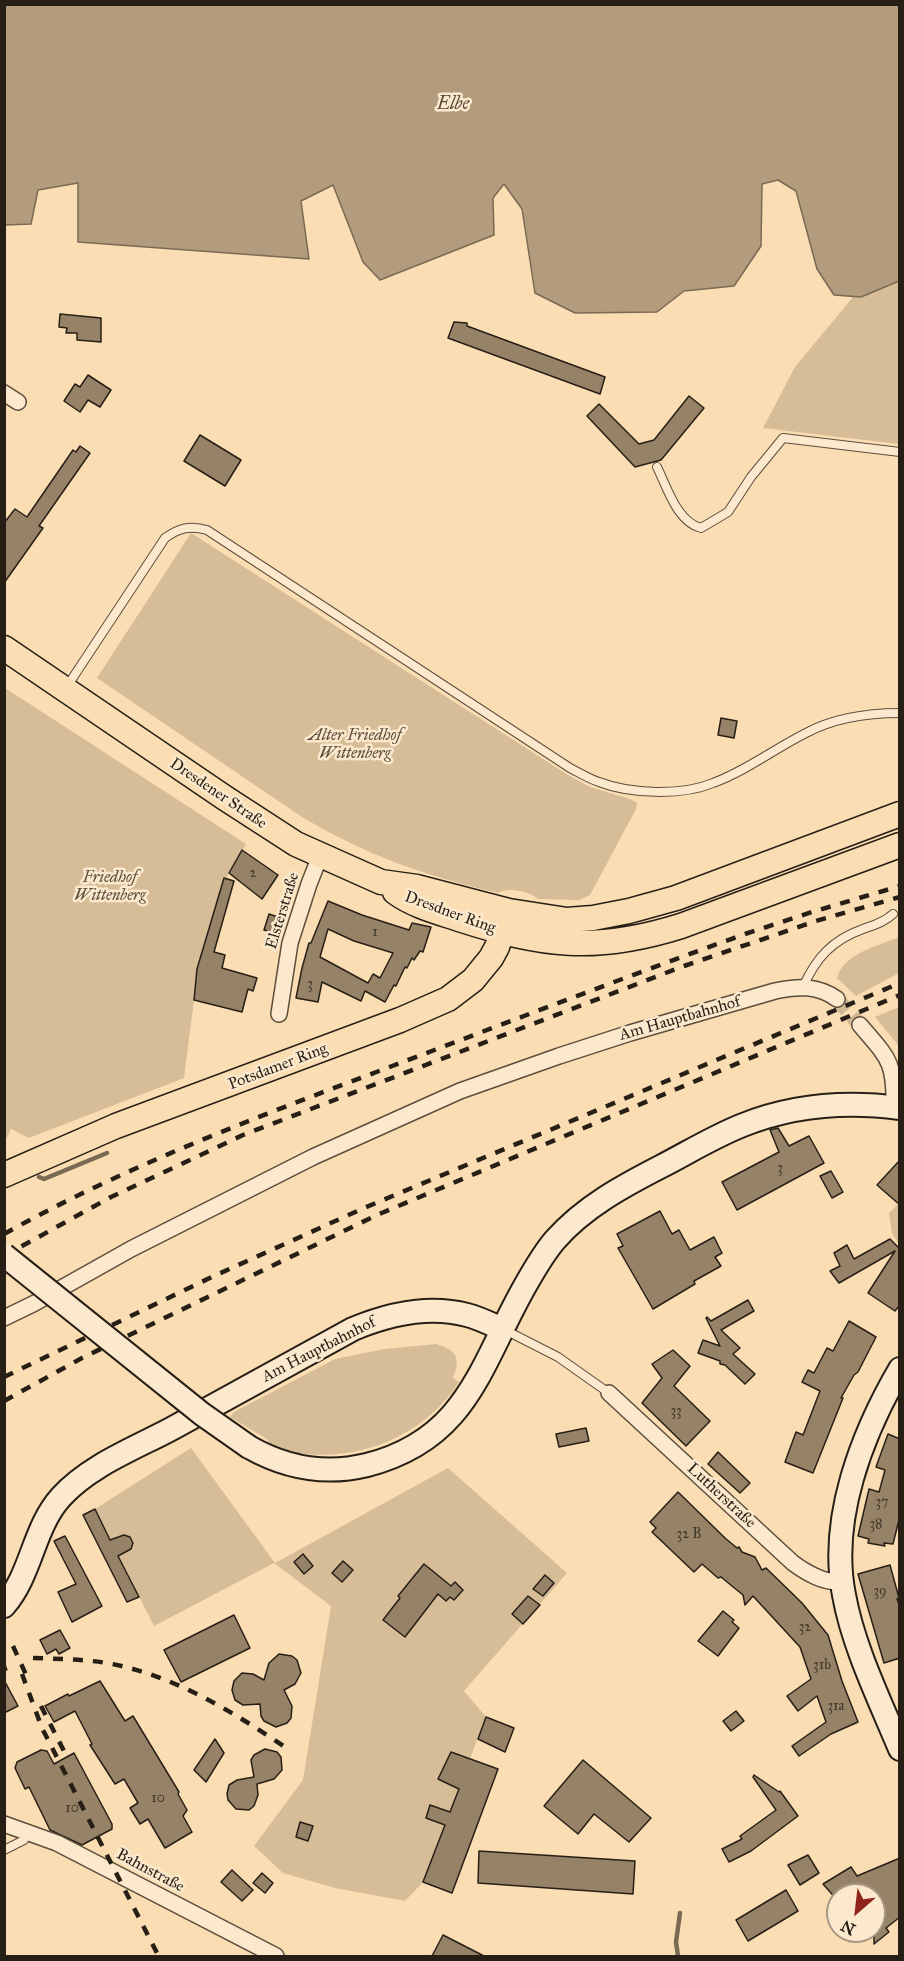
<!DOCTYPE html>
<html>
<head>
<meta charset="utf-8">
<style>
	body { margin:0 }
	#map { position:relative; width:904px; height:1961px; overflow:hidden; background:#faddb2; font-family:"IM FELL Great Primer",serif }
	canvas { display:block }
	.frame { position:absolute; inset:0; border:6px solid #271f16; pointer-events:none }
	.north { position:absolute; left:826px; top:1883px; width:60px; height:60px; box-sizing:border-box; background:#fce9cd; border:2px solid #a79884; border-radius:50%; rotate:208deg; font-size:16px; font-weight:700; line-height:24px; text-align:center; color:#271f16 }
	.north::after { content:''; display:block; margin:auto; width:21px; height:27px; background:#8f2418; clip-path:polygon(50% 0,100% 100%,50% 72%,0 100%) }
</style>
</head>
<body>
<div id="map">
<canvas width="904" height="1961"></canvas>
<div class="frame"></div>
<div class="north">N</div>
</div>
<script>
const ctx = document.querySelector('canvas').getContext('2d');
ctx.lineJoin = 'round';
function fillPath(path, color) { ctx.fillStyle = color; ctx.fill(path, 'evenodd'); }
function trace(path, color, width, dash) { ctx.strokeStyle = color; ctx.lineWidth = width; ctx.lineCap = dash ? 'butt' : 'round'; ctx.setLineDash(dash || []); ctx.stroke(path); }
function write(font, color, halo, rows, align = 'center') {
  ctx.font = font + ' "IM FELL Great Primer",serif'; ctx.lineWidth = 5; ctx.setLineDash([]); ctx.textBaseline = 'middle'; ctx.strokeStyle = halo; ctx.fillStyle = color; for (const [text, x, y, turn = 0] of rows) {
    ctx.save(); ctx.translate(x, y); ctx.rotate((+turn || 0) * Math.PI / 180); ctx.textAlign = isNaN(turn) ? turn : align; if (halo) ctx.strokeText(text, 0, 0); ctx.fillText(text, 0, 0); ctx.restore();
  }
}
const green = new Path2D(`
	M899 281V444L763 428 795 367 853 297H861Z
	M191 533 568 775 590 787 630 799 637 803 636 809 590 895 579 900 538 899C529 891 508 887 498 893 423 875 368 856 302 817L97 678Z
	M5 688 246 844 221 887 199 961 184 1078 29 1138 11 1129 5 1142Z
	M899 937V973L856 996 837 978C844 953 878 946 899 937Z
	M899 1007V1046L875 1017Z
	M899 1203V1245L892 1233 889 1213Z
	M436 1344C457 1350 461 1358 453 1378L459 1382C426 1433 366 1460 305 1454 293 1453 281 1448 270 1445L267 1439 230 1417 234 1412 335 1359 384 1349Z
	M191 1448 275 1563 448 1468 567 1573 464 1691 486 1717 423 1882 405 1901 335 1888 283 1873 254 1846 303 1780 331 1606 274 1563 154 1626 95 1509Z`);
const water = new Path2D(`
	M4 5H899V281L861 297 834 295 817 269 796 191 778 180 762 184 761 246 734 286 684 291 657 312 575 313 535 293 522 209 504 184 493 198 494 235 380 280 363 262 333 185 301 201 309 259 78 242V183L38 190 31 224 5 225Z`);
const stream = new Path2D(`
	M39 1177 44 1179 107 1153
	M678 1956 676 1942 680 1913`);
const building = new Path2D(`
	M60 314 101 318V342L77 340V333H66L67 328 59 327Z
	M454 322 467 323V326L605 377 600 394 448 338Z
	M88 375 111 390 100 407 88 400 80 412 64 401 75 384 80 387Z
	M689 396 704 408 661 460 635 467 587 416 599 404 639 444 654 440Z
	M200 435 241 460 225 486 184 461Z
	M80 446 90 453 39 526 43 528 4 583V523L15 509 27 517 73 450 76 452Z
	M721 718 737 721 734 738 718 735Z
	M242 850 278 875 262 899 229 873Z
	M224 878 234 881 214 952 225 955 222 968 257 978 253 991 248 989 242 1012 194 1000 197 969Z
	M328 901 362 915 409 930 412 923 431 927 423 952 420 951 414 960 412 958 407 968 405 967 396 986 394 985 385 1002 365 991 361 1001 322 982 318 1002 296 998 302 968 309 943H311ZM328 929 354 941 393 953 380 978 373 974 368 983 320 957Z
	M269 914 284 919 279 934 264 930Z
	M778 1128 789 1146 809 1136 824 1163 737 1210 722 1182 779 1152 770 1130Z
	M900 1160V1205L877 1185Z
	M831 1171 843 1192 832 1198 820 1176Z
	M660 1211 672 1234 679 1230 690 1250 714 1237 722 1253 715 1257 721 1266 694 1281 695 1284 653 1309 618 1248 623 1246 617 1234Z
	M890 1239 898 1247 900 1245V1305L895 1311 868 1293 895 1251 839 1283 830 1271 840 1266 834 1253 847 1245 854 1259Z
	M748 1300 754 1311 721 1330 740 1348 733 1354 755 1374 745 1384 725 1365 720 1364V1361L698 1353 703 1340 720 1346 706 1318 707 1317 711 1321Z
	M849 1321 876 1337 858 1372 854 1375 841 1398H843L813 1473 785 1462 796 1432 803 1435 820 1391 802 1382 808 1370 814 1373 827 1348 833 1351Z
	M673 1350 690 1366 674 1386 710 1421 686 1446 642 1403 662 1378 652 1364Z
	M586 1428 589 1441 559 1447 556 1434Z
	M888 1434 900 1439V1516L893 1544 884 1543 885 1546 868 1543 869 1539 858 1536 869 1489 879 1492 885 1470 876 1467Z
	M718 1452 750 1483 740 1493 708 1464Z
	M678 1492 725 1538 737 1548 739 1547 742 1552 755 1557 762 1570 766 1568 802 1603 828 1635 842 1681 858 1722 831 1734 799 1756 792 1746 826 1722 817 1696 798 1711 787 1696 811 1679 800 1647 753 1596 745 1605 743 1595 721 1577 718 1578 702 1564 694 1572 652 1532 656 1528 650 1522Z
	M95 1509 110 1540 124 1535 130 1537 133 1543 131 1549 118 1556 139 1597 127 1602 83 1515Z
	M65 1536 102 1606 72 1622 58 1592 76 1584 54 1541Z
	M303 1554 313 1566 304 1574 294 1562Z
	M343 1561 353 1570 342 1582 332 1573Z
	M424 1564 451 1586 455 1582 463 1590 454 1600 450 1597 446 1601 438 1594 405 1637 383 1620 400 1598 398 1596Z
	M890 1565 899 1598 897 1599 900 1607V1658L884 1663 858 1574Z
	M545 1575 554 1583 543 1596 533 1589Z
	M528 1596 540 1605 523 1624 512 1614Z
	M723 1611 734 1620 732 1622 739 1628 718 1656 698 1641Z
	M234 1615 250 1648 181 1682 164 1650Z
	M60 1630 70 1648 59 1654 56 1649 47 1654 40 1640Z
	M279 1654 292 1656 297 1660 301 1673 295 1684 284 1690 292 1706 291 1718 287 1723 276 1727 264 1721 261 1716 260 1704 243 1705 235 1700 232 1690 234 1681 242 1673 253 1674 264 1680 269 1663Z
	M4 1680 18 1706 4 1713Z
	M100 1681 125 1721 133 1716 179 1792 178 1794 187 1810 183 1816 192 1832 165 1848 148 1819 140 1824 130 1808 138 1803 124 1779 115 1784 90 1745 92 1744 75 1711 54 1722 45 1706 68 1694 69 1696Z
	M736 1711 744 1721 731 1731 723 1721Z
	M486 1717 514 1728 505 1752 478 1739Z
	M215 1739 224 1753 206 1782 194 1770Z
	M265 1749 277 1752 281 1757 282 1770 274 1779 257 1784 258 1795 254 1806 249 1810 236 1809 228 1800 227 1794 229 1785 237 1780 254 1777 251 1760 254 1755Z
	M41 1750 47 1751 54 1764 74 1753 112 1824V1829L82 1845 50 1830 29 1787 25 1789 15 1768 17 1762Z
	M451 1752 498 1769 452 1893 423 1882 445 1825 426 1818 430 1805 450 1812 459 1789 438 1779Z
	M583 1760 651 1818 629 1842 594 1814 578 1834 544 1806Z
	M754 1775 779 1792 780 1791 798 1816 751 1851 729 1862 722 1849 742 1839 740 1836 776 1810 753 1777Z
	M300 1822 313 1826 308 1841 296 1837Z
	M479 1851 635 1861 633 1894 478 1883Z
	M808 1855 819 1873 800 1885 788 1865Z
	M900 1858V1917L886 1928 889 1932 874 1944V1895H838V1901L823 1884 851 1867 857 1876Z
	M232 1870 253 1890 242 1901 221 1882Z
	M262 1873 273 1883 265 1893 253 1883Z
	M786 1890 798 1911 748 1941 736 1920Z
	M443 1935 484 1956H432Z`);
const streetTunnel = new Path2D(`
	M837 999 860 1025`);
const lane = new Path2D(`
	M657 467C667 487 677 522 701 528L728 512 751 477 783 438 900 452
	M66 688 165 538C179 528 190 525 207 530L570 768C580 773 589 779 599 782 630 794 682 796 713 783 746 771 774 749 806 733 834 718 868 713 900 713
	M803 987C816 958 832 940 863 929 874 925 885 922 893 914
	M505 1330 558 1357 609 1393
	M4 1850 24 1840 28 1831`);
const street = new Path2D(`
	M4 393 18 402
	M279 1014 290 943 309 884 320 856
	M860 1025C888 1058 895 1061 894 1107
	M4 1318 33 1304 131 1249 313 1157 460 1091 559 1056 630 1033 775 991C797 986 818 985 837 999
	M609 1393 793 1563C808 1574 824 1583 842 1582
	M4 1824 57 1843 276 1956`);
const secondary = new Path2D(`
	M900 1369C862 1434 829 1519 844 1595 853 1646 880 1701 900 1749
	M249 1447C286 1468 326 1475 367 1465 468 1439 480 1365 525 1286 534 1270 543 1254 555 1240 584 1207 623 1186 662 1166 689 1152 715 1136 743 1125 793 1105 847 1101 900 1108
	M4 1606C32 1574 33 1528 61 1497 90 1465 136 1448 173 1428 233 1395 293 1362 353 1329 389 1314 429 1305 467 1315 479 1318 491 1324 502 1329`);
const primary = new Path2D(`
	M4 648 225 798 296 844 381 882 417 887 509 911 567 920 593 918 629 911 676 898 900 814
	M395 892C414 906 438 912 459 919 543 946 595 953 681 926L900 845
	M4 1175 116 1126 400 1020 448 999 473 980 491 958 497 947 509 911`);
const rail = new Path2D(`
	M4 1234C126 1166 257 1117 387 1068 506 1023 625 977 745 934L812 912 900 886
	M4 1256 111 1197 243 1135 684 966 816 921 900 897
	M4 1377 214 1276 364 1208 900 983
	M4 1401 82 1358 377 1215 900 995
	M13 1646 28 1679
	M33 1658C58 1659 82 1659 107 1663 173 1675 230 1710 285 1747
	M4 1669 7 1668
	M22 1674 42 1728 157 1953
	M41 1706 67 1757`);
const secondaryBridge = new Path2D(`
	M4 1255 202 1414 249 1447`);
const numberNames = [
	["2",253,874],
	["1",375,933],
	["3",310,985],
	["3",780,1169],
	["33",676,1412],
	["37",882,1503],
	["38",876,1525],
	["32 B",689,1535],
	["39",880,1592],
	["32",805,1628],
	["31b",822,1666],
	["31a",836,1707],
	["10",158,1799],
	["10",72,1809]
];
const parkNames = [
	["Alter Friedhof",355,736],
	["Wittenberg",355,754],
	["Friedhof",110,878],
	["Wittenberg",110,896]
];
const streetNames = [
	["Dresdener Straße",218,794,34],
	["Elsterstraße",283,911,-73],
	["Dresdner Ring",450,913,20],
	["Am Hauptbahnhof",680,1019,-16],
	["Potsdamer Ring",278,1067,-21],
	["Am Hauptbahnhof",319,1350,-27],
	["Lutherstraße",721,1496,43],
	["Bahnstraße",150,1871,28]
];
const waterNames = [
	["Elbe",453,105]
];
fillPath(green, '#d6bd97');
fillPath(water, '#b29c7d');
trace(water, '#7a6a54', 1.5);
trace(stream, '#7a6a54', 4.5);
fillPath(building, '#958267');
trace(building, '#271f16', 1.5);
trace(streetTunnel, '#d0b793', 15, [15, 8]);
trace(lane, '#5c4e3d', 10);
trace(street, '#5c4e3d', 18);
trace(secondary, '#271f16', 26);
trace(primary, '#271f16', 27);
trace(lane, '#fce9cd', 8);
trace(street, '#fce9cd', 15);
trace(secondary, '#fce9cd', 22);
trace(primary, '#faddb2', 24);
trace(rail, '#271f16', 4.5, [10, 10]);
trace(secondaryBridge, '#271f16', 26, []);
trace(secondaryBridge, '#fce9cd', 22);
write('14px', '#42382a', null, numberNames);
write('italic 16px', '#5c4e3d', '#fce9cd', parkNames);
write('16px', '#271f16', '#fce9cd', streetNames);
write('italic 18px', '#584b3a', '#fce9cd', waterNames);
</script>
</body>
</html>
